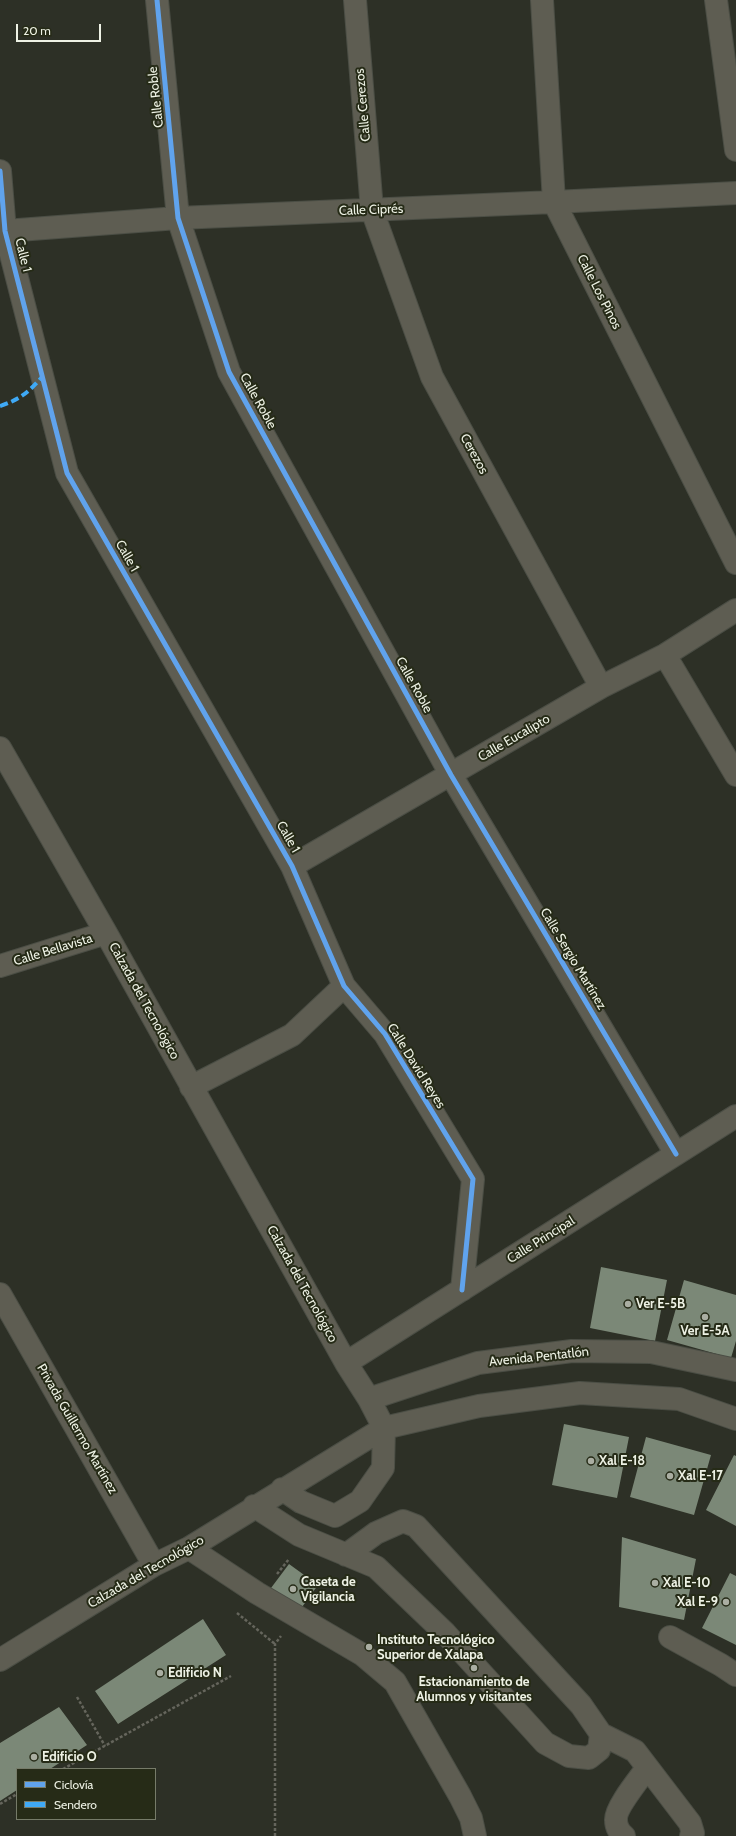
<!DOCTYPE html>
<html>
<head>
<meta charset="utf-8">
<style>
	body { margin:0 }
	#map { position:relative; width:736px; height:1836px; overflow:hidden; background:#2d3026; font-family:Cabin,sans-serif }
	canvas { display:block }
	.legend { position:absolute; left:16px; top:1768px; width:140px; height:52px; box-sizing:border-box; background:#262b17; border:1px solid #767b69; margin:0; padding:5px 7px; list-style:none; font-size:12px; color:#eef2e5 }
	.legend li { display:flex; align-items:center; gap:8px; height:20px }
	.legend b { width:20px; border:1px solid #767b69 }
	.scale { position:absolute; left:16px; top:24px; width:85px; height:18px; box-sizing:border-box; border:2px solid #eef2e5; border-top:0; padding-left:5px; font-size:12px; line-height:14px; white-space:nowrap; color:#eef2e5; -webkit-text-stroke:3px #262b17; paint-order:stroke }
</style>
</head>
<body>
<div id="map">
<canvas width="736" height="1836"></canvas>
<ul class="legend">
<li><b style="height:5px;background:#60a3ed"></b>Ciclovía</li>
<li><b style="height:5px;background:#3fa9f5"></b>Sendero</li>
</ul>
<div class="scale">20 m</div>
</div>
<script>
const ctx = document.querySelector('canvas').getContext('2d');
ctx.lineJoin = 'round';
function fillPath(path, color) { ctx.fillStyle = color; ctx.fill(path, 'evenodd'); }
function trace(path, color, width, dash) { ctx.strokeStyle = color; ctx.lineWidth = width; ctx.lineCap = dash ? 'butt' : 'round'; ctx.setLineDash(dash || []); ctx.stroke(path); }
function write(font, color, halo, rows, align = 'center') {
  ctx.font = font + ' Cabin,sans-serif'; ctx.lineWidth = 4; ctx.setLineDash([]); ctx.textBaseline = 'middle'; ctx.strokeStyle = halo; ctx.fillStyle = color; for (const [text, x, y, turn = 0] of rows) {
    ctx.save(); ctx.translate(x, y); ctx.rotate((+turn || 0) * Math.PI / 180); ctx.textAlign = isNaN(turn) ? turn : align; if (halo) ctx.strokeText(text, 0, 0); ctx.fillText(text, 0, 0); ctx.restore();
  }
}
const building = new Path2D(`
	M601 1267 667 1280 655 1341 590 1328Z
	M684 1280 736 1295V1341L731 1358 667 1340Z
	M564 1424 629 1437 617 1498 552 1485Z
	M646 1437 711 1455 694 1515 630 1497Z
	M734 1455 736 1456V1526L706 1510Z
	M622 1537 696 1559 684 1620 619 1607Z
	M289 1564 318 1585 297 1614 268 1592Z
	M730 1573 736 1576V1645L702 1628Z
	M203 1619 226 1655 118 1724 95 1691Z
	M59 1707 87 1745 50 1769H17V1790L0 1801V1743Z`);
const path = new Path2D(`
	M277 1574 289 1559
	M237 1613 275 1644
	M77 1697 105 1746
	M63 1769 231 1676
	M0 1804 17 1794
	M275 1836V1644L281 1636`);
const minor = new Path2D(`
	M157 0 178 218 229 372 451 775 676 1154
	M355 0 372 210 432 377 601 687
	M542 0 554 202 736 563
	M716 0 736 150
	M0 171 5 231 67 473 292 866 344 986 385 1034 473 1179 462 1290
	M5 231 178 218 554 202 736 193
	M665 655 736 775
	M0 748 106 933 346 1363 369 1399 384 1428 383 1468 360 1501 335 1516 301 1502 282 1489
	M292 866 601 687 665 655 736 610
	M0 966 106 933
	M191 1087 292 1035 344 986
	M0 1294 154 1565
	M346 1363 736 1116
	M369 1399 478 1363 572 1351 651 1352 736 1370
	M254 1506 299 1535 376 1567 445 1633 545 1743 569 1756 589 1758 599 1750 601 1734
	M189 1548 257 1593 363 1655 395 1682 460 1796 471 1818 475 1836
	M346 1555 376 1533 403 1521 416 1526 581 1705 601 1734 635 1751 690 1823 693 1833 691 1836
	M670 1637 721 1665 736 1675
	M0 1660 154 1565 189 1548 384 1428 479 1406 580 1393 679 1399 736 1419
	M624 1836C619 1832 616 1827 616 1820 615 1808 640 1778 647 1768`);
const quiet = new Path2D(`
	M0 406C19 400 29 392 42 377`);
const cycleway = new Path2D(`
	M157 0 178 218 229 372 451 775 676 1154
	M0 171 5 231 67 473 292 866 344 986 385 1034 473 1179 462 1290`);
const markers = [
	[628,1304,4,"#aaaea2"],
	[705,1317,4,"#aaaea2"],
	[591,1461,4,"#aaaea2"],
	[670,1476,4,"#aaaea2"],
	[655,1583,4,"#aaaea2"],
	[293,1589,4,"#aaaea2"],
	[726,1602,4,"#aaaea2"],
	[369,1647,4,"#aaaea2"],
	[474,1668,4,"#aaaea2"],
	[160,1673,4,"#aaaea2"],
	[34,1757,4,"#aaaea2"]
];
const streetNames = [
	["Calle Roble",156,97,-96],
	["Calle Cerezos",363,105,-95],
	["Calle Ciprés",371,210,-2],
	["Calle 1",23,255,76],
	["Calle Los Pinos",599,292,63],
	["Calle Roble",258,401,61],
	["Cerezos",474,454,61],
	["Calle 1",127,556,60],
	["Calle Roble",414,685,61],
	["Calle Eucalipto",514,738,-30],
	["Calle 1",288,837,60],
	["Calle Bellavista",53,950,-17],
	["Calle Sergio Martínez",573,959,59],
	["Calzada del Tecnológico",144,1001,61],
	["Calle David Reyes",416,1066,58],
	["Calle Principal",541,1240,-32],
	["Calzada del Tecnológico",302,1284,61],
	["Avenida Pentatlón",539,1357,-6],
	["Privada Guillermo Martínez",77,1429,60],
	["Calzada del Tecnológico",146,1572,-30]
];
const poiNames = [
	["Ver E-5B",636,1304],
	["Ver E-5A",705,1331,"center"],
	["Xal E-18",599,1461],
	["Xal E-17",678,1476],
	["Caseta de",301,1582],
	["Vigilancia",301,1597],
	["Xal E-10",663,1583],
	["Xal E-9",718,1602,"right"],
	["Instituto Tecnológico",377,1640],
	["Superior de Xalapa",377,1655],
	["Edificio N",168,1673],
	["Estacionamiento de",474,1682,"center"],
	["Alumnos y visitantes",474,1697,"center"],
	["Edificio O",42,1757]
];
fillPath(building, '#7b8877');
trace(minor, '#4b4e45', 24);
trace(path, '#65655c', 2.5, [3, 2]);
trace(minor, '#5e5d52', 22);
trace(quiet, '#3fa9f5', 4, [8, 4]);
trace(cycleway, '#60a3ed', 5);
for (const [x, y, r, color] of markers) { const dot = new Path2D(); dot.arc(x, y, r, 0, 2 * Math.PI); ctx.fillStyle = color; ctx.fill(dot); trace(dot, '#262b17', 1.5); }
write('13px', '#eef2e5', '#262b17', streetNames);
write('bold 13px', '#eef2e5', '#262b17', poiNames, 'left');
</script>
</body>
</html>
